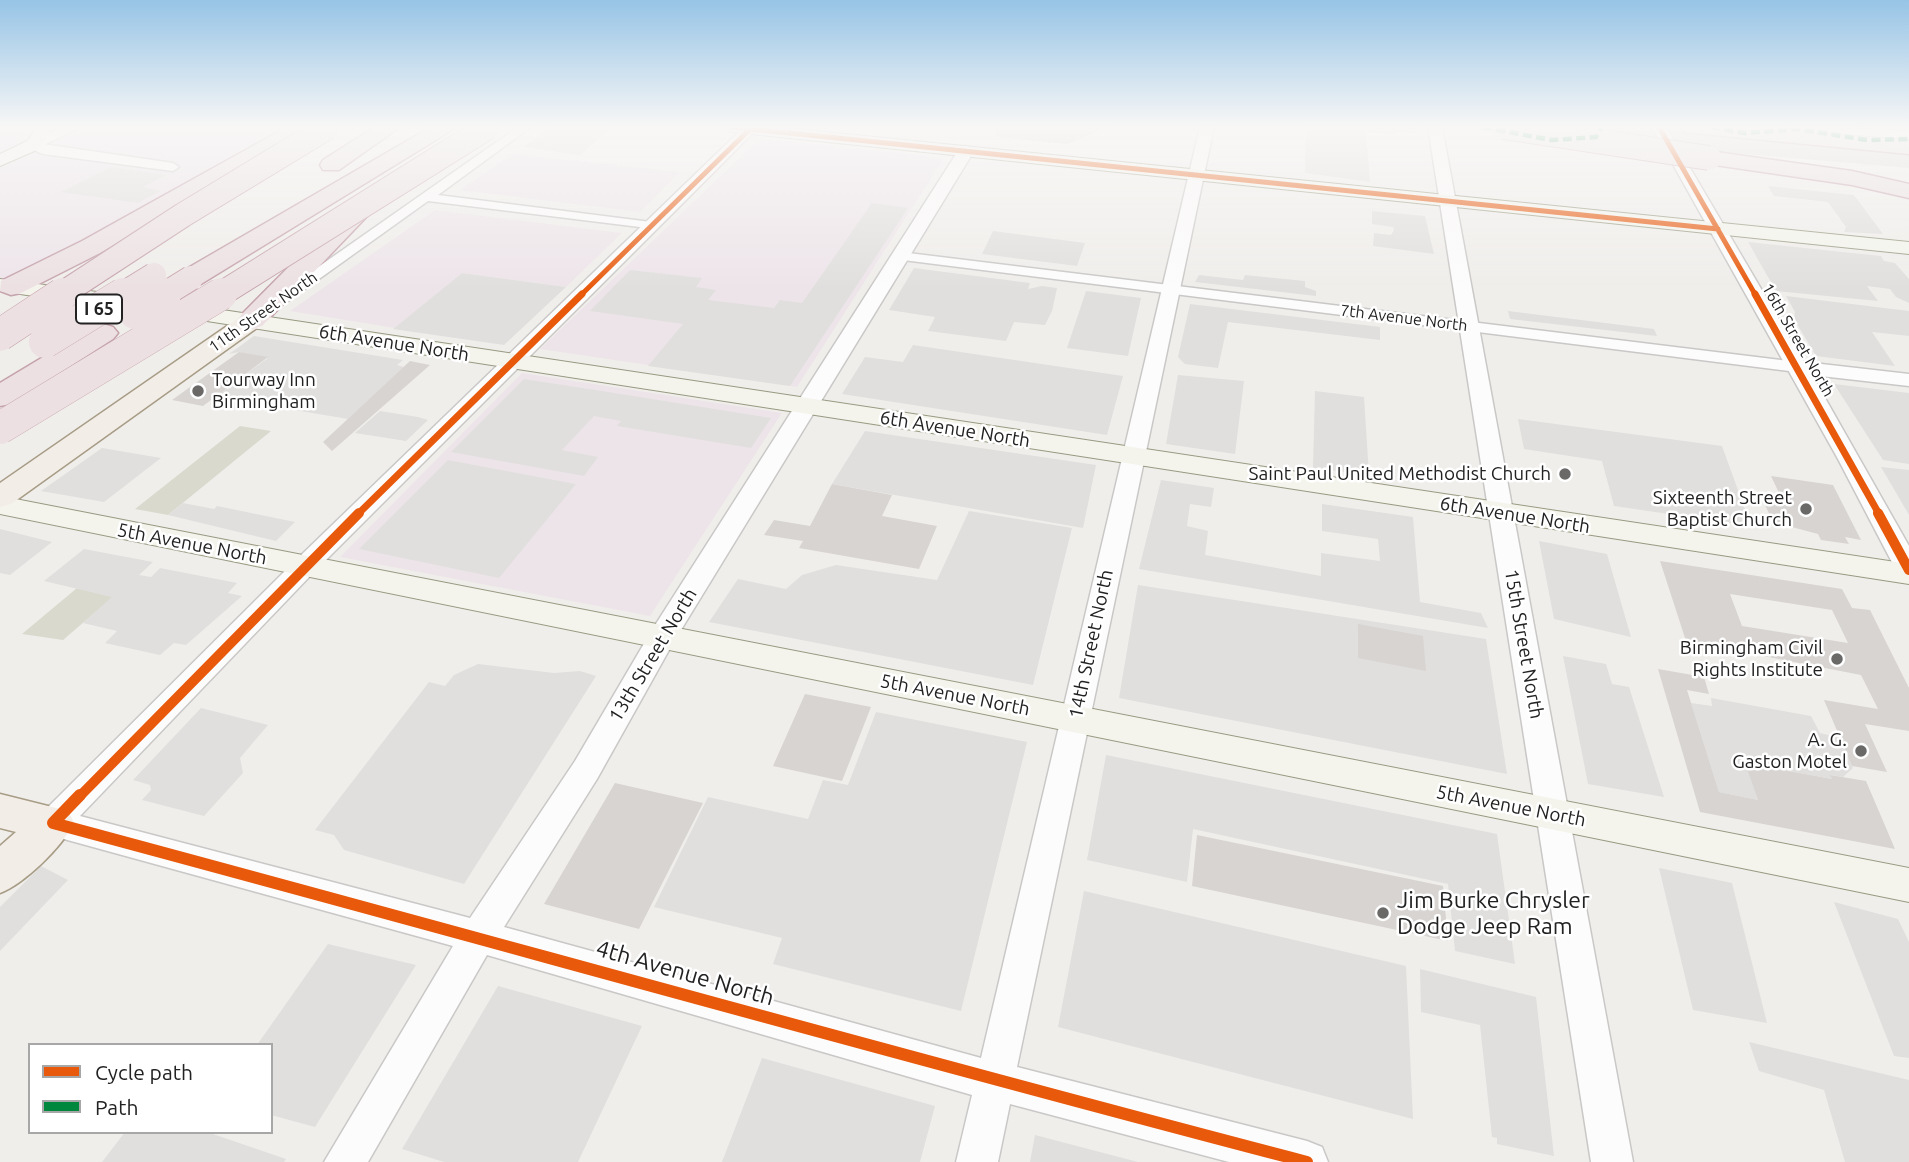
<!DOCTYPE html>
<html>
<head>
<meta charset="utf-8">
<style>
	body { margin:0 }
	#map { position:relative; width:1909px; height:1162px; overflow:hidden; background:#f0eeeb; font-family:Ubuntu,sans-serif }
	canvas { display:block }
	.legend { position:absolute; left:28px; top:1043px; width:245px; height:91px; box-sizing:border-box; background:#fff; border:2px solid #a7a7a7; margin:0; padding:9px 12px; list-style:none; font-size:21px; color:#222 }
	.legend li { display:flex; align-items:center; gap:14px; height:35px }
	.legend b { width:35px; border:2px solid #a7a7a7 }
</style>
</head>
<body>
<div id="map">
<canvas width="1909" height="1162"></canvas>
<ul class="legend">
<li><b style="height:9px;background:#e8590c"></b>Cycle path</li>
<li><b style="height:9px;background:#00873e"></b>Path</li>
</ul>
</div>
<script>
const ctx = document.querySelector('canvas').getContext('2d');
ctx.lineJoin = 'round';
function fillPath(path, color) { ctx.fillStyle = color; ctx.fill(path, 'evenodd'); }
function trace(path, color, width, dash) { ctx.strokeStyle = color; ctx.lineWidth = width; ctx.lineCap = dash ? 'butt' : 'round'; ctx.setLineDash(dash || []); ctx.stroke(path); }
function write(font, color, halo, rows, align = 'center') {
  ctx.font = font + ' Ubuntu,sans-serif'; ctx.lineWidth = 5; ctx.setLineDash([]); ctx.textBaseline = 'middle'; ctx.strokeStyle = halo; ctx.fillStyle = color; for (const [text, x, y, turn = 0] of rows) {
    ctx.save(); ctx.translate(x, y); ctx.rotate((+turn || 0) * Math.PI / 180); ctx.textAlign = isNaN(turn) ? turn : align; if (halo) ctx.strokeText(text, 0, 0); ctx.fillText(text, 0, 0); ctx.restore();
  }
}
const industrial = new Path2D(`
	M0 127H272L282 128 0 287Z
	M760 138 944 158 797 387 540 349Z
	M513 154 680 172 640 212 460 190Z
	M435 210 622 233 566 287 462 273 395 328 290 311Z
	M522 373 782 413 650 616 340 557Z`);
const construction = new Path2D(`
	M240 426 271 431 168 515 135 509Z
	M77 588 113 597 63 640 22 634Z`);
const parking = new Path2D(`
	M550 127H612L580 155 524 147Z
	M1306 127H1414L1415 133 1395 131V135L1366 132 1370 182 1305 173Z
	M111 167 167 175 143 187 160 191 138 203 61 192Z
	M1768 186 1854 195 1883 234 1844 232 1846 227 1828 202 1774 196Z
	M872 203 908 208 790 386 648 366 683 324 590 311 630 270 702 278 696 287 716 290 708 300 774 308 780 300 802 303Z
	M1372 211 1425 216 1434 254 1373 246 1374 233 1391 235 1394 230 1393 227 1372 224Z
	M993 231 1085 243 1077 266 982 254Z
	M1748 242 1881 256 1884 261 1895 263 1909 279V303L1896 297 1890 289 1867 286 1878 301 1776 291Z
	M914 268 1030 283 1028 289 1042 286 1057 288 1052 311 1045 325 1014 322 1006 341 928 331 935 317 889 310Z
	M462 273 566 287 504 345 393 329Z
	M1199 275 1243 280 1245 275 1305 281V287L1316 291V296L1195 282Z
	M1086 291 1141 298 1128 356 1067 348Z
	M1786 296 1909 311V336L1872 332 1895 366 1816 356 1794 319 1795 312Z
	M1190 304 1380 327V340L1228 322 1218 368 1185 364 1178 357Z
	M1508 311 1654 329 1657 336 1510 319Z
	M254 336 403 360 397 365 404 367 348 419 205 395 233 383 268 358 239 352 229 354Z
	M913 345 1123 376 1107 435 842 394 865 357 903 362Z
	M1178 375 1244 381 1235 454 1166 444Z
	M524 379 602 391 771 418 751 448 617 426 621 421 594 416 562 450 598 457 584 476 451 452Z
	M1834 384 1909 393V464L1883 460Z
	M1315 391 1364 397 1369 475 1313 468Z
	M380 411 418 417 428 420 406 441 355 433Z
	M1518 419 1722 446 1751 526 1614 506 1602 461 1524 449Z
	M865 431 1096 465 1083 528 832 484Z
	M102 448 161 458 104 502 41 491Z
	M448 460 576 484 499 578 359 549Z
	M1881 467 1909 470V515Z
	M1161 480 1214 488 1211 507 1190 504 1187 526 1208 531 1205 555 1321 576V553L1380 561 1378 539 1322 531V504L1413 517 1420 602 1481 613 1488 628 1139 569Z
	M183 503 214 509 217 506 295 522 276 541 168 515Z
	M969 511 1072 528 1033 685 709 622 738 579 786 589 802 575 836 565 937 580Z
	M0 529 52 542 10 575 0 573Z
	M1539 541 1607 554 1631 637 1554 619Z
	M84 549 153 562 139 575 151 577 160 568 237 583 228 593 242 596 186 645 174 643 160 655 105 643 117 631 83 623 112 597 44 581Z
	M1138 585 1486 639 1507 774 1119 698Z
	M1563 656 1606 664 1612 684 1629 687 1664 797 1588 784Z
	M478 664 554 673 580 671 596 676 464 884 344 850 334 835 315 830 429 682 445 686 454 675Z
	M1711 698 1811 716 1820 733 1840 738 1853 768 1843 777 1831 775 1832 779 1746 763 1758 800 1719 792 1691 703 1712 706Z
	M201 708 268 725 240 758 243 773 204 816 142 800 151 790 150 785 133 780Z
	M876 712 1027 742 961 1011 773 964 782 938 654 907 708 797 808 819 823 780 848 785Z
	M1106 755 1497 834 1515 964 1455 951 1448 884 1193 829 1187 882 1087 860Z
	M41 866 68 880 0 951V907Z
	M1659 868 1732 883 1767 1023 1693 1010Z
	M1084 891 1406 966 1413 1119 1058 1027Z
	M1834 902 1898 919 1909 942V1058L1894 1056Z
	M328 944 416 965 315 1127 271 1115V1045H257Z
	M1420 969 1536 997 1554 1156 1497 1144V1138L1492 1137 1480 1025 1421 1012Z
	M498 986 642 1026 578 1162H444L402 1149Z
	M1749 1042 1909 1080V1162H1845L1824 1090 1759 1071Z
	M762 1058 935 1106 920 1162H722Z
	M125 1132H207L286 1159 284 1162H102Z
	M1035 1135 1138 1162H1030Z`);
const pier = new Path2D(`
	M1564 127H1645L1713 136 1658 127H1755L1909 139V168L1698 150Z`);
const building = new Path2D(`
	M995 127H1109L1067 144 995 137Z
	M239 352 268 357 203 406 172 400Z
	M410 361 430 365 332 451 323 442Z
	M1771 476 1833 485 1861 540 1845 537 1849 544 1821 540 1818 534 1773 522 1759 492 1780 495Z
	M832 484 892 495 882 516 937 526 919 569 799 548 803 541 764 535 774 520 810 526Z
	M1660 561 1842 589 1852 608 1870 610 1909 688V731L1865 724 1887 772 1852 766 1824 700 1878 709 1861 675 1686 641ZM1730 594 1832 610 1848 643 1742 626Z
	M1358 624 1423 636 1426 671 1358 658Z
	M1658 669 1704 677 1709 694 1687 690 1719 792 1758 800 1745 763 1832 779 1830 775 1866 781 1895 849 1700 812Z
	M805 694 871 707 842 781 773 766Z
	M615 783 703 803 639 929 544 904Z
	M1197 835 1443 886 1448 941 1192 886Z`);
const minor = new Path2D(`
	M518 127H531L438 195 651 222 656 223V229L428 201 284 304H274V298Z
	M29 142 173 163 179 167 173 171 43 154 29 148Z
	M900 252 1797 362 1805 367 1797 372 895 259V253Z`);
const tertiary = new Path2D(`
	M62 127H80L38 148H28L25 145Z
	M744 127H759L314 572 80 816 470 918 575 761 652 630 958 151 966 146 971 148 974 151 673 643 597 779 504 927 981 1058 1200 127H1214L1017 1067 1307 1141 1322 1147 1328 1162H1229L1010 1104 998 1162H956L972 1095 487 955 368 1162H324L453 946 42 833 37 823 42 813 296 560Z
	M1428 127H1442L1633 1162H1591Z
	M1652 127H1666L1804 362 1909 374V386L1812 375 1909 546V579L1900 576 1896 570 1838 459Z
	M1793 127 1909 131V139L1800 131Z`);
const secondary = new Path2D(`
	M37 127H53L39 149 0 166V154L27 141Z
	M723 127H777L1909 242V254L731 132Z
	M0 279 127 296 138 303 127 310 0 291Z
	M176 303 1909 564V584L168 315 165 310 168 305Z
	M0 496 1909 868V902L0 514Z`);
const primary = new Path2D(`
	M252 313 261 315 264 320 261 325 11 504 0 507V483L243 315Z
	M0 794 68 811 74 823C62 847 24 884 0 893V846L16 832 0 828Z`);
const motorway = new Path2D(`
	M287 127H313L100 253 21 293 11 295 0 291 1 281 82 241Z
	M375 127H400L339 170H323L320 165 323 160Z
	M431 127H457L201 284H181L177 278 181 272Z
	M1682 127H1759L1909 140V154L1692 133 1684 132Z
	M1709 151 1852 171 1909 184V198L1852 185 1701 163 1698 158Z
	M365 197 374 199 377 204 374 209 262 326 252 329 242 326 238 320 242 314 356 199Z
	M103 324 113 327 118 333 113 339 11 404 0 406V383L93 327Z`);
const motorwayBridgeFar1 = new Path2D(`
	M1503 127 1709 158
	M59 296 183 215 328 127
	M120 296 154 275
	M162 296 191 278
	M218 296 488 127`);
const motorwayBridge = new Path2D(`
	M135 313 165 294
	M0 335 62 294
	M45 342 123 294
	M0 428 221 294`);
const quiet = new Path2D(`
	M1483 127 1552 140 1596 137 1602 127
	M1711 127 1745 133 1798 129 1867 140 1909 139`);
const cyclewayFar3 = new Path2D(`
	M731 127 1718 229
	M1659 127 1756 296
	M580 296 752 127`);
const cyclewayFar2 = new Path2D(`
	M1755 294 1879 514
	M358 514 582 294`);
const cyclewayFar1 = new Path2D(`
	M1878 513 1909 570
	M79 797 359 513`);
const cycleway = new Path2D(`
	M80 795 53 823C471 935 888 1053 1307 1162`);
const markers = [
	[198,391,7,"#6a6968"],
	[1565,474,7,"#6a6968"],
	[1806,509,7,"#6a6968"],
	[1837,659,7,"#6a6968"],
	[1861,751,7,"#6a6968"],
	[1383,913,7,"#6a6968"]
];
const farStreetnames = [
	["11th Street North",263,312,-35],
	["7th Avenue North",1404,318,7],
	["16th Street North",1798,340,60]
];
const shields = [
	[99,309,46]
];
const shieldNames = [
	["I 65",99,309]
];
const streetNames = [
	["6th Avenue North",394,343,9],
	["6th Avenue North",955,429,9],
	["6th Avenue North",1515,515,9],
	["5th Avenue North",192,544,11],
	["14th Street North",1091,644,-78],
	["15th Street North",1524,644,80],
	["13th Street North",653,655,-59],
	["5th Avenue North",955,695,11],
	["5th Avenue North",1511,806,11]
];
const poiNames = [
	["Tourway Inn",212,380,"left"],
	["Birmingham",212,402,"left"],
	["Saint Paul United Methodist Church",1551,474],
	["Sixteenth Street",1792,498],
	["Baptist Church",1792,520],
	["Birmingham Civil",1823,648],
	["Rights Institute",1823,670],
	["A. G.",1847,740],
	["Gaston Motel",1847,762]
];
const nearPoinames = [
	["Jim Burke Chrysler",1397,900],
	["Dodge Jeep Ram",1397,926]
];
const nearStreetnames = [
	["4th Avenue North",685,973,16]
];
fillPath(industrial, '#ede4e9');
fillPath(construction, '#d9d9cd');
fillPath(parking, '#e0dfde');
fillPath(pier, '#dedddd');
fillPath(building, '#d7d4d2');
trace(minor, '#c9c8c7', 3);
trace(tertiary, '#c9c8c7', 3);
trace(secondary, '#999a82', 2);
trace(primary, '#a79c86', 3);
trace(motorway, '#c5a2ac', 3);
fillPath(minor, '#fdfcfc');
fillPath(tertiary, '#fdfcfc');
fillPath(secondary, '#f4f4ed');
fillPath(primary, '#f3ede7');
fillPath(motorway, '#ece0e2');
trace(motorwayBridgeFar1, '#c5a2ac', 26, []);
trace(motorwayBridge, '#c5a2ac', 33, []);
trace(motorwayBridgeFar1, '#ece0e2', 24);
trace(motorwayBridge, '#ece0e2', 32);
trace(quiet, '#00873e', 4.5, [9, 4.5]);
trace(cyclewayFar3, '#e8590c', 5);
trace(cyclewayFar2, '#e8590c', 7);
trace(cyclewayFar1, '#e8590c', 10);
trace(cycleway, '#e8590c', 12);
const sky = ctx.createLinearGradient(0, 0, 0, 289);
sky.addColorStop(0, '#97c4e6');
sky.addColorStop(0.44, '#f8f7f6');
sky.addColorStop(1, '#f8f7f600');
ctx.fillStyle = sky;
ctx.fillRect(0, 0, 1909, 289);
for (const [x, y, r, color] of markers) { const dot = new Path2D(); dot.arc(x, y, r, 0, 2 * Math.PI); ctx.fillStyle = color; ctx.fill(dot); trace(dot, '#fff', 2.5); }
write('16px', '#222', '#fff', farStreetnames);
for (const [x, y, w] of shields) { const box = new Path2D(); box.roundRect(x - w / 2, y - 14.5, w, 29, 5); ctx.fillStyle = '#fff'; ctx.fill(box); trace(box, '#222', 2); }
write('bold 18px', '#222', null, shieldNames);
write('19px', '#222', '#fff', streetNames);
write('19px', '#222', '#fff', poiNames, 'right');
write('23px', '#222', '#fff', nearPoinames, 'left');
write('23px', '#222', '#fff', nearStreetnames);
</script>
</body>
</html>
